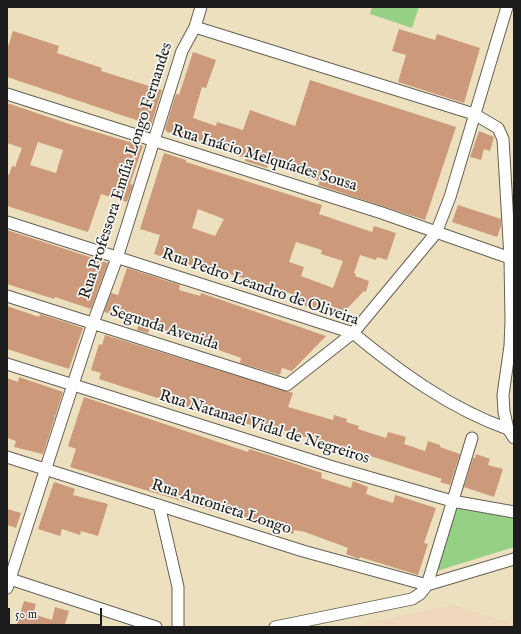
<!DOCTYPE html>
<html>
<head>
<meta charset="utf-8">
<style>
	body { margin:0 }
	#map { position:relative; width:521px; height:634px; overflow:hidden; background:#ece0bf; font-family:"IM FELL English",serif }
	canvas { display:block }
	.frame { position:absolute; inset:0; border:8px solid #1c1c1c; pointer-events:none }
	.scale { position:absolute; left:8px; top:608px; width:94px; height:18px; box-sizing:border-box; border:2px solid #1c1c1c; border-top:0; padding-left:5px; font-size:12px; line-height:14px; white-space:nowrap; color:#1c1c1c; -webkit-text-stroke:3px #f6f6f2; paint-order:stroke }
</style>
</head>
<body>
<div id="map">
<canvas width="521" height="634"></canvas>
<div class="frame"></div>
<div class="scale">50 m</div>
</div>
<script>
const ctx = document.querySelector('canvas').getContext('2d');
ctx.lineJoin = 'round';
function fillPath(path, color) { ctx.fillStyle = color; ctx.fill(path, 'evenodd'); }
function trace(path, color, width, dash) { ctx.strokeStyle = color; ctx.lineWidth = width; ctx.lineCap = dash ? 'butt' : 'round'; ctx.setLineDash(dash || []); ctx.stroke(path); }
function write(font, color, halo, rows, align = 'center') {
  ctx.font = font + ' "IM FELL English",serif'; ctx.lineWidth = 3.5; ctx.setLineDash([]); ctx.textBaseline = 'middle'; ctx.strokeStyle = halo; ctx.fillStyle = color; for (const [text, x, y, turn = 0] of rows) {
    ctx.save(); ctx.translate(x, y); ctx.rotate((+turn || 0) * Math.PI / 180); ctx.textAlign = isNaN(turn) ? turn : align; if (halo) ctx.strokeText(text, 0, 0); ctx.fillText(text, 0, 0); ctx.restore();
  }
}
const built = new Path2D(`
	M452 605 514 624V627H350Z`);
const green = new Path2D(`
	M372 7H419L412 28 370 14Z
	M455 506 514 516V547L437 571Z`);
const building = new Path2D(`
	M399 29 435 40 437 34 480 48 464 103 398 82 406 55 392 51Z
	M13 31 59 46 57 53 102 68 101 71 162 90 151 125 7 77V50Z
	M193 52 216 60 206 88 202 87 193 118 216 126 217 122 243 130 250 110 295 126 310 80 456 127 425 220 318 185 320 181 268 165 267 168 245 161 246 158 167 132 165 129 176 94 179 95Z
	M7 103 72 125 143 146 130 184 133 185 127 202 101 194 88 232 7 206V174L9 175 12 166 15 167 22 148 7 143ZM38 142 63 150 56 173 30 165Z
	M479 131 494 137 490 151 484 149 481 160 470 157Z
	M164 153 186 160V162L322 205 319 214 372 232 374 226 396 233 387 260 377 257 376 260 360 255 354 273 356 274 355 276 369 281 366 292 364 291 339 317 293 302 295 295 266 285 264 292 241 284 243 278 219 271 218 274 154 254 160 235 140 229ZM198 209 224 219 215 236 192 228ZM296 242 322 250 321 254 343 261 333 288 301 276 304 267 289 262Z
	M458 205 501 219V226L497 237 452 222Z
	M7 230 108 263 91 309 55 297 54 299 7 284Z
	M127 268 180 285 179 290 200 296 201 293 326 336 292 371 282 368 280 375 240 363 241 358 236 356 150 327 148 333 137 330 139 323 104 312 111 293 118 295Z
	M7 306 39 317 40 314 83 328 69 369 7 349Z
	M105 335 293 393 288 407 333 420 334 415 347 419 346 422 359 426 358 429 386 438 388 432 406 437 404 444 425 451 428 441 440 445V447L460 454 450 485 440 482 442 479 352 450 351 452 259 422 258 427 217 415 216 417 99 379 101 373 91 370 99 344 102 345Z
	M19 377 63 392 43 454 14 447 16 441 7 438V378L18 382Z
	M84 397 248 452 249 449 272 456 322 473 321 478 351 488 353 481 368 487 366 494 380 499 393 503 395 495 436 508 424 543 428 544 418 575 360 557 359 559 346 554 348 548 305 532 294 530 293 534 228 512 227 515 70 467 76 449 68 446Z
	M476 454 490 459 488 465 503 469 494 497 464 487 473 458H475Z
	M54 482 75 489 73 495 108 504 98 536 81 531 80 535 62 529 60 536 38 529Z
	M7 509 21 513 16 528 7 525Z
	M24 601 36 604 33 614 52 620 55 607 69 611 65 624 66 627H16Z`);
const street = new Path2D(`
	M195 27 474 114 498 128 503 139 510 258 511 321 510 346 503 395 504 412 508 429 514 438
	M7 94 382 213 510 258
	M7 222 353 333C400 372 451 409 508 429
	M7 296 287 385 353 333 436 233 450 197 507 7
	M7 364 333 467 452 501 514 512
	M7 457 303 551 427 585 514 559
	M159 505 178 587V627
	M7 578 156 627
	M7 588 93 323 117 258 182 51 195 27 201 7
	M275 627 412 599 420 594 427 585 472 438`);
const streetNames = [
	["Rua Inácio Melquíades Sousa",264,159,17],
	["Rua Professora Emília Longo Fernandes",127,171,-72],
	["Rua Pedro Leandro de Oliveira",260,288,19],
	["Segunda Avenida",164,329,18],
	["Rua Natanael Vidal de Negreiros",264,428,17],
	["Rua Antonieta Longo",221,508,18]
];
fillPath(built, '#eed7bb');
fillPath(green, '#96d084');
fillPath(building, '#cc9a7a');
trace(street, '#656155', 13);
trace(street, '#fff', 11);
write('16px', '#1c1c1c', '#f6f6f2', streetNames);
</script>
</body>
</html>
